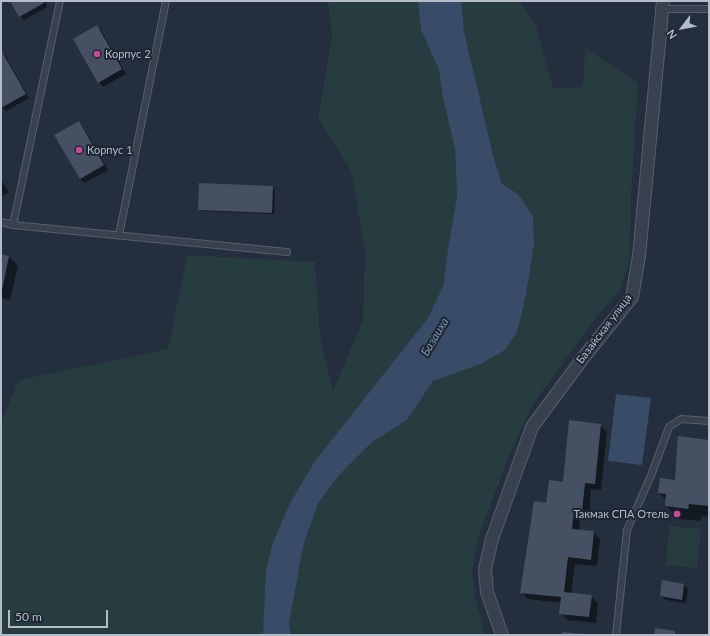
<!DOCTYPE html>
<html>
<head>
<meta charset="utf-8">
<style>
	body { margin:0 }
	#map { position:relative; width:710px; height:636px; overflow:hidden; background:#242f3e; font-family:Lato,sans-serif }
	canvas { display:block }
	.frame { position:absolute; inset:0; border:2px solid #b4bcc9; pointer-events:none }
	.north { position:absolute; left:662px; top:8px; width:40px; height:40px; -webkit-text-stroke:3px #1d2633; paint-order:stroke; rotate:238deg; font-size:11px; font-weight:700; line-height:16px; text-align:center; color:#b4bcc9 }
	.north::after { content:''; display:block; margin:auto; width:14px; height:18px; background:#b4bcc9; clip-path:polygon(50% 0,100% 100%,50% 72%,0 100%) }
	.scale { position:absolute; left:8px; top:610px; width:100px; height:18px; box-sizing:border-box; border:2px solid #b4bcc9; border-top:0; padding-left:5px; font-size:12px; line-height:14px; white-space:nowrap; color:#b4bcc9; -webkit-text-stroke:3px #1d2633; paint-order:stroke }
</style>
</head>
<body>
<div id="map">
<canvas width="710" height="636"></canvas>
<div class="frame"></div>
<div class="north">N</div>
<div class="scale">50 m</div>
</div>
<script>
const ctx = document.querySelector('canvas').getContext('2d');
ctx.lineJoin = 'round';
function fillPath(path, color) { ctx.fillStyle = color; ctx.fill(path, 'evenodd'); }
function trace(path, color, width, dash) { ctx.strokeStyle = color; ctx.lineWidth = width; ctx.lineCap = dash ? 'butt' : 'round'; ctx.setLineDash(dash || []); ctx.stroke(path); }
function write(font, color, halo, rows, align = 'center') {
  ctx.font = font + ' Lato,sans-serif'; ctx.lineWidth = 4; ctx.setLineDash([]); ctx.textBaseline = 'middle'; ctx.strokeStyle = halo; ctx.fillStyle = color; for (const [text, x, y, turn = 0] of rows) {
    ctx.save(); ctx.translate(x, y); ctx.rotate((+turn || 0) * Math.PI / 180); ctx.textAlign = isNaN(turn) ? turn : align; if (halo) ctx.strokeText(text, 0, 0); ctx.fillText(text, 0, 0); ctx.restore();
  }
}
const green = new Path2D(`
	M328 1H418L421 30 439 70 443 98 455 149 457 196 448 249 443 286 428 318 315 461 290 503 273 542 262 635H1V422L19 380 168 349 187 255 315 262 320 337 333 391 363 320 365 251 351 171 318 118 332 37Z
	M461 1H519L536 26 553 88 583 87 585 48 638 83 631 197 630 257 621 289 597 316 533 404 511 451 479 535 472 572 475 595 485 635H291L289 623 304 542 319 502 340 474 372 442 407 420 433 381 481 364 505 350 517 332 525 300 534 245 533 216 518 194 502 184 493 155 464 31Z
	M669 526 701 529 697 568 666 565Z`);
const water = new Path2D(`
	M418 1H461L464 31 493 155 502 184 518 194 533 216 534 245 525 300 517 332 505 350 481 364 433 381 407 420 372 442 340 474 319 502 304 542 289 623 291 635H262L263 633 266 571 273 542 290 503 315 461 428 318 443 286 448 249 457 196 455 149 443 98 439 70 421 30Z
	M616 394 651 398 642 465 608 461Z`);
const shadow = new Path2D(`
	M11 1H44L47 7 24 20 20 16Z
	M97 26 101 30 126 74 103 87 99 82Z
	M1 51 5 55 29 98 6 111 1 105Z
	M79 122 83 127 108 170 85 183 80 179Z
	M1 179 9 192 1 197Z
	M273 187 275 189 274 214 201 211 199 210Z
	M1 255 9 257 18 266 10 300 1 298Z
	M600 425 607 432 601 490 591 489 589 518 580 517 579 531 593 532 600 539 597 566 575 564 571 594 591 596 598 603 596 623 567 620 561 613 562 603 528 599 521 592 547 504 564 483Z
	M709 441V517L701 516V521L679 519 666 506V500L659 493 676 481Z
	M684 585 688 589 686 603 666 600 661 596Z`);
const building = new Path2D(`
	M10 1H43L44 3 19 17Z
	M97 25 122 69 98 83 73 39Z
	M1 50 26 94 1 108Z
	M79 121 104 165 80 179 54 135Z
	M199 183 273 186 272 213 198 210Z
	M1 254 9 256 2 290H1Z
	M569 420 601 424 595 484 585 483 582 512 574 511 572 529 594 531 591 560 568 557 564 592 592 595 589 617 559 614 561 597 520 593 534 501 546 503 549 480 563 482Z
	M678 436 709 440V506L689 504 688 509 665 506 666 494 658 493 660 478 675 480Z
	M662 580 684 584 682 600 660 596Z
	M655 628 675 631V635H654Z
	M562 632 585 634V635H562Z`);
const lane = new Path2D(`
	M662 9H709
	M1 222 13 225 287 252
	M13 225 60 1
	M119 235 166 1
	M616 635 627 530 652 473 669 427 681 419 709 421`);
const street = new Path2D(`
	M502 635 487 592 485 569 492 539 532 427 583 358 632 297 639 256 663 1`);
const markers = [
	[97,54,4,"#d1479c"],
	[79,150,4,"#d1479c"],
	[677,514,4,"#d1479c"]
];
const poiNames = [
	["Корпус 2",105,54],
	["Корпус 1",87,150],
	["Такмак СПА Отель",669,514,"right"]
];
const streetNames = [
	["Базайская улица",604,329,-53]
];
const waterNames = [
	["Базаиха",435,337,-59]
];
fillPath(green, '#263c3f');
fillPath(water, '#394c67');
fillPath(shadow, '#0007');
fillPath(building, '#455162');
trace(lane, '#565f6c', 8);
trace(street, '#565f6c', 14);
trace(lane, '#38414e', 6);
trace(street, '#38414e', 12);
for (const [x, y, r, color] of markers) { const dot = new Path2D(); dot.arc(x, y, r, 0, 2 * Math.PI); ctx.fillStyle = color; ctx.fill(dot); trace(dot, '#1d2633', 1.5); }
write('11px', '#b4bcc9', '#1d2633', poiNames, 'left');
write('11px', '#b4bcc9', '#1d2633', streetNames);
write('italic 12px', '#7c92b1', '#1d2633', waterNames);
</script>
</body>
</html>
